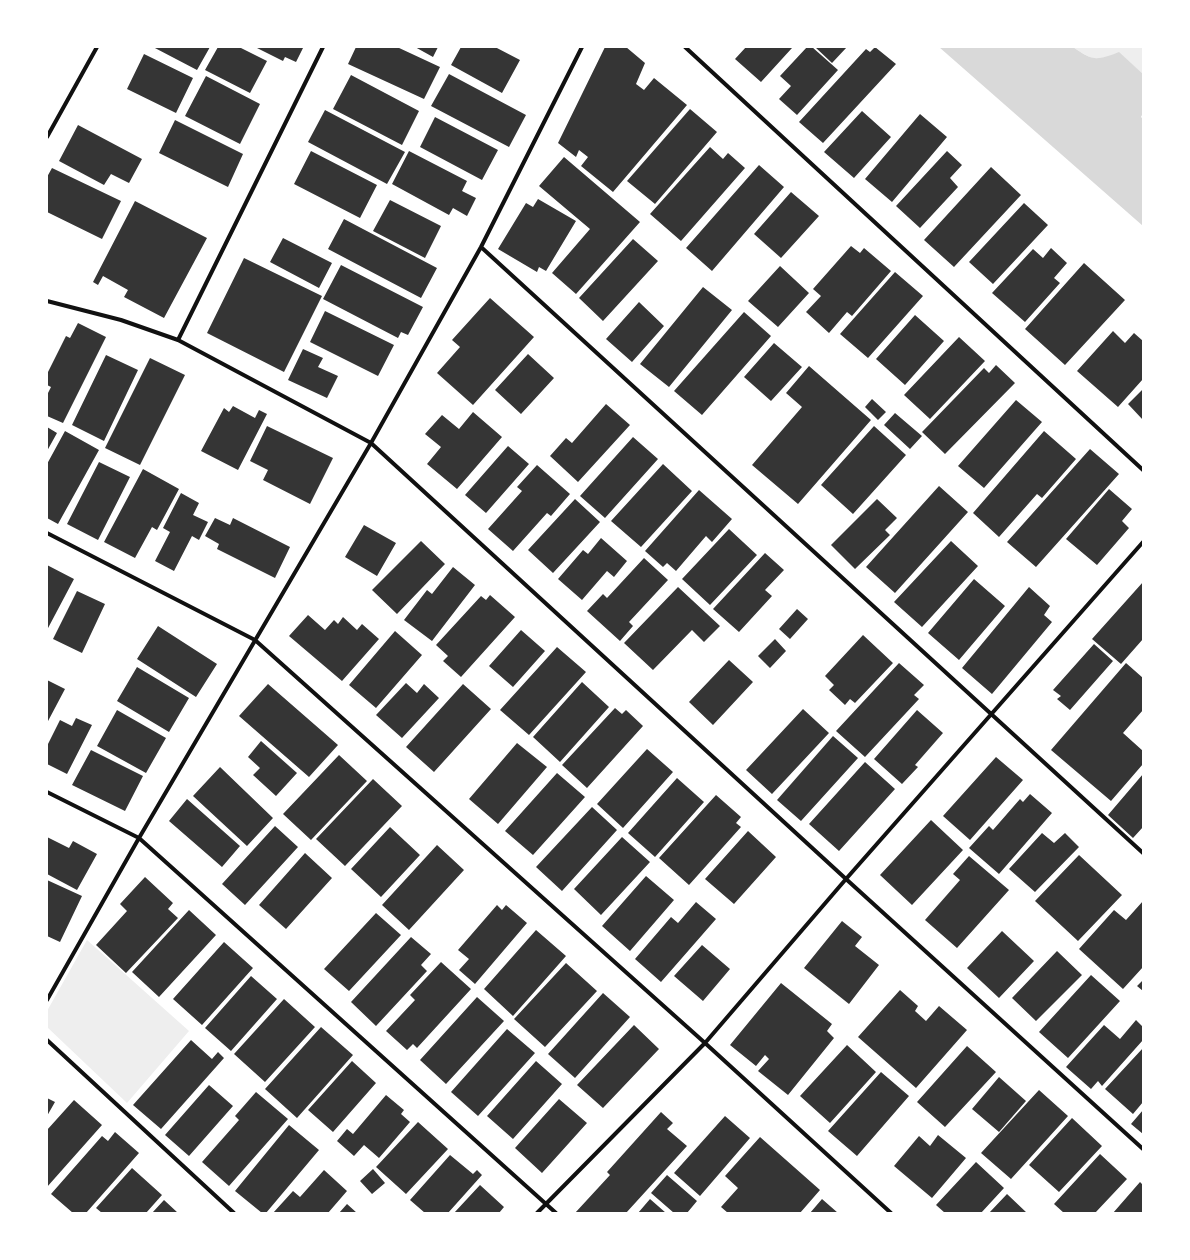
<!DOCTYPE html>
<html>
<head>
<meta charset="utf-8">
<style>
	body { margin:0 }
	#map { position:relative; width:1190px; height:1260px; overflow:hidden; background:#fff; font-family:"Fira Sans",sans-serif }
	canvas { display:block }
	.frame { position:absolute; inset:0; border:48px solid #fff; pointer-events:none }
</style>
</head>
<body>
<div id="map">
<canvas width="1190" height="1260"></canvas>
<div class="frame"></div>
</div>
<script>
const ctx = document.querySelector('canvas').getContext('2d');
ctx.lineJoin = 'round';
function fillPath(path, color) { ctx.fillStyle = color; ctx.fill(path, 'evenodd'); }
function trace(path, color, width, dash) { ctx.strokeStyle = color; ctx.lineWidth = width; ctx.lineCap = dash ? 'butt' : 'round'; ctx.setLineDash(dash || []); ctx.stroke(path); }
const green = new Path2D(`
	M1073 47H1143V74L1119 53C1097 61 1093 61 1073 47Z
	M87 940 189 1031 127 1103 47 1027V1011Z`);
const water = new Path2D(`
	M939 47H1073C1093 61 1096 61 1119 52L1143 74V113L1141 117 1143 119V226Z`);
const building = new Path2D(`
	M153 47H210L197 70Z
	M218 47H239L267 61 250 93 205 70Z
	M255 47H302L303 48 296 62 285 57 283 61Z
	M356 47H397L440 67 424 99 348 64Z
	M415 47H438L433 57Z
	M461 47H495L520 60 502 93 451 65Z
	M605 47H626L645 63 636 84 644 90 654 78 687 105 613 192 581 166 588 157 579 150 576 157 558 143Z
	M746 47H791L792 48 761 82 735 59Z
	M807 47H812L838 70 797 115 779 99 791 86 780 76Z
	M815 47H847L832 63Z
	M875 47 896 64 823 143 799 122 866 49 870 52Z
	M144 54 193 78 176 113 127 89Z
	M449 74 526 115 509 147 431 106Z
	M351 75 419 111 402 145 333 109Z
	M206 76 260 104 240 144 185 116Z
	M690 109 717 132 655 204 627 181Z
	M325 110 405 152 387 184 308 142Z
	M862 111 891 137 854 178 824 152Z
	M920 114 947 137 892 202 865 179Z
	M435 117 498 150 482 180 420 147Z
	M175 120 243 154 228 187 159 153Z
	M78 125 142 159 129 183 111 174 104 185 59 161Z
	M710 147 723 159 728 153 745 168 681 241 650 214Z
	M311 151 377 185 360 218 294 184Z
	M409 151 467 181 462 191 476 198 467 216 453 208 449 215 392 184Z
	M947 151 962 165 950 178 958 187 920 228 896 206Z
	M564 157 640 222 576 294 552 273 590 229 539 186Z
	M759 165 784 187 712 271 686 248Z
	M991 167 1021 195 954 267 924 240Z
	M52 168 121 201 102 239 47 212V177Z
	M791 192 819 216 781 258 754 234Z
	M538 199 576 221 546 271 539 267 537 272 498 249 526 203 533 207Z
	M390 200 441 226 425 258 373 231Z
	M135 201 207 238 164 318 124 297 128 290 103 276 98 285 93 282Z
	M1024 203 1048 225 993 284 969 262Z
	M344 219 437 268 421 298 328 249Z
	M283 238 332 263 319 288 270 262Z
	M633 239 658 261 603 321 579 298Z
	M851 246 860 253 864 248 891 271 852 316 847 312 829 333 806 312 821 296 813 289Z
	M1051 248 1067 263 1054 278 1060 283 1025 322 992 293 1033 249 1043 258Z
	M244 258 322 296 284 372 207 333Z
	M1084 263 1125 300 1065 365 1025 329Z
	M341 265 423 307 408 335 401 332 398 338 323 299Z
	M780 266 809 293 778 327 748 301Z
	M895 272 923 296 868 358 840 334Z
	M703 287 732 310 669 387 640 364Z
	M490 298 534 337 473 405 437 373 460 347 452 340Z
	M639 302 664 326 632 362 606 339Z
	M325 311 394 345 378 376 310 342Z
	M744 312 771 336 702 415 674 391Z
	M915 315 944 341 905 385 876 359Z
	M78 323 106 337 63 423 47 416V395L51 387 47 385V374L66 336 70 338Z
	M1113 331 1125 343 1134 333 1143 341V379L1118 407 1077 371Z
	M959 337 985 361 930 419 904 395Z
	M774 343 802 367 771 401 744 377Z
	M303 349 323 358 318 367 338 376 327 398 288 380Z
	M528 354 554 378 521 414 495 390Z
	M106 355 138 370 104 441 72 425Z
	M150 358 185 375 140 465 105 448Z
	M996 365 1015 383 945 454 922 432 984 368 989 373Z
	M809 366 871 420 798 504 752 465 802 407 786 393Z
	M1143 389V420L1128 404Z
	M872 399 886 412 878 420 865 407Z
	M1016 400 1042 422 984 488 958 466Z
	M606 404 630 425 578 482 550 456 566 438 572 443Z
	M233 406 255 418 259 410 267 414 238 470 201 451 224 408 229 412Z
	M473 412 502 437 457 489 427 464 441 447 425 434 442 415 459 429Z
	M895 413 922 436 910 449 884 425Z
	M267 426 333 458 310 504 263 480 268 470 250 461Z
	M874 426 906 455 853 514 821 485Z
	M47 427 57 433 47 451Z
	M65 431 99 450 58 524 47 518V464Z
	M1044 431 1076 459 1042 498 1037 494 999 537 973 513Z
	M633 437 658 459 605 518 580 496Z
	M508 446 529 464 486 513 465 495Z
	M1090 449 1119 474 1036 567 1007 542Z
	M99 462 130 477 98 540 67 524Z
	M663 464 692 491 641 547 611 521Z
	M537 465 570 494 551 516 547 513 513 551 488 529 522 491 517 487Z
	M143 469 179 489 157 530 152 527 135 558 104 542Z
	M939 486 968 512 895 593 866 567Z
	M1109 489 1132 509 1122 521 1129 528 1097 565 1066 539Z
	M699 490 732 519 712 542 706 536 676 571 667 563 663 567 645 551Z
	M181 493 199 503 193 515 208 522 199 540 192 536 174 571 155 561 170 532 163 528Z
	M575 499 600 522 553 573 528 550Z
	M877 499 897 518 885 530 890 535 855 569 831 545Z
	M215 518 230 525 233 518 290 547 275 578 217 549 219 544 205 536Z
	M364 525 396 543 377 576 345 557Z
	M729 529 757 555 710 605 682 579Z
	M601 538 627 561 614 577 607 571 582 600 558 579 583 550 588 554Z
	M421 541 445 564 397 614 372 590Z
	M951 541 978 566 922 627 894 602Z
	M765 553 784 570 765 590 772 596 739 632 713 609Z
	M644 558 668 580 629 622 633 626 620 641 587 611 603 594 607 598Z
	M47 565 74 579 47 630Z
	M453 567 475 585 432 641 404 620 427 590 432 594Z
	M974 579 1005 606 959 660 928 633Z
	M1143 582V639L1121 664 1092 639Z
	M678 587 720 626 704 642 692 630 653 670 624 643Z
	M1029 587 1050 606 1044 615 1052 622 992 694 962 668Z
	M77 591 105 604 82 653 53 639Z
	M490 595 515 617 461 677 443 661 448 656 436 645 481 596 486 600Z
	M797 609 808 619 790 639 779 629Z
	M308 615 325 630 334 620 338 624 343 617 357 630 362 624 379 639 342 681 289 636Z
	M158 626 217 664 196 697 137 659Z
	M521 630 545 651 513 687 489 666Z
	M395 631 422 655 376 708 349 685Z
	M863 635 893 663 855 703 850 699 845 705 829 690 834 685 825 676Z
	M775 639 786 651 770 668 758 656Z
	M1094 644 1113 661 1070 710 1057 699 1061 696 1053 690Z
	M557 647 586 672 529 735 500 710Z
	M729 660 753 682 713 725 689 702Z
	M899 663 924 685 914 695 919 699 865 757 836 731Z
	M1126 663 1143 678V710L1123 733 1143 751V764L1111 801 1051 750Z
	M137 667 189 698 169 732 117 701Z
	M47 680 65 689 47 723Z
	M582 682 609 707 560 762 533 737Z
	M406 683 417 693 424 684 439 698 402 738 376 715Z
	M268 684 338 745 309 777 239 716Z
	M463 684 491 709 434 772 406 747Z
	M615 708 622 714 626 710 643 726 587 788 562 765Z
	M803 709 829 733 772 794 746 770Z
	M117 710 166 738 146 773 97 746Z
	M917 710 943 733 915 765 918 767 902 784 874 759Z
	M76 718 92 725 67 774 47 764V746L60 720 72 726Z
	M833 736 858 758 801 821 777 800Z
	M261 741 297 773 276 796 253 775 260 768 248 757Z
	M517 743 547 767 498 824 469 799Z
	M647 749 673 772 623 828 597 804Z
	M91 750 143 776 125 811 72 785Z
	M339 755 367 781 311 840 283 814Z
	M996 757 1023 780 970 840 943 816Z
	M865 762 895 789 839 851 809 824Z
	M220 767 273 818 247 846 193 796Z
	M557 773 585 797 533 855 505 831Z
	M1143 774V827L1133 838 1108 815Z
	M677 778 704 802 655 857 628 833Z
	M373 779 402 806 345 866 316 839Z
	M1030 794 1052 813 999 874 969 848 989 826 993 830 1020 799 1023 802Z
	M716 795 741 817 736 823 741 827 689 885 659 858Z
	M187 799 240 846 222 867 169 821Z
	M592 807 617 830 562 891 536 867Z
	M931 820 963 850 912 905 880 875Z
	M275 826 298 847 245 905 222 884Z
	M390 827 420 855 381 897 351 869Z
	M748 831 776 857 734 904 705 879Z
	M1042 833 1054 843 1065 833 1079 847 1035 892 1009 869Z
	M47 837 69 848 73 841 97 854 77 890 47 874Z
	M622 837 650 862 601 915 574 889Z
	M437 845 464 870 409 930 382 905Z
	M305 853 332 878 286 929 259 905Z
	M1079 855 1122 895 1078 941 1035 901Z
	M969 856 1009 890 957 948 925 920 960 880 953 874Z
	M646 876 674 900 630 951 602 926Z
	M145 877 173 903 168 909 178 918 126 973 96 945 127 911 120 904Z
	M47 880 82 896 60 942 47 936Z
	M1143 901V967L1123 989 1079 949 1114 910 1126 920Z
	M696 902 716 919 661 982 635 959 671 917 678 923Z
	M497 905 502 910 506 905 527 923 475 984 459 970 469 959 458 950Z
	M189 910 216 935 159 997 132 972Z
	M376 913 401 935 349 991 324 969Z
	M842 921 862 937 855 946 879 965 849 1004 804 968Z
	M536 930 566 956 513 1016 484 989Z
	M1002 931 1034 961 999 998 967 968Z
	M411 937 431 954 421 965 427 971 376 1026 351 1002Z
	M224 942 253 968 202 1025 173 999Z
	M702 945 730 969 703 1001 674 976Z
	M1057 951 1082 975 1036 1021 1012 998Z
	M441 962 471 989 417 1048 413 1044 407 1050 386 1031 415 1000 410 995Z
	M566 963 597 991 545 1047 514 1019Z
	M1091 975 1120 1001 1068 1058 1039 1032Z
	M251 976 277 999 231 1051 205 1028Z
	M1143 980V991L1137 986Z
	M781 983 832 1024 827 1031 834 1038 788 1095 758 1071 769 1059 765 1055 756 1066 730 1045Z
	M900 990 918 1006 915 1011 926 1021 939 1006 967 1030 916 1088 858 1037Z
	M603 993 630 1017 575 1078 548 1054Z
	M477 997 504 1021 446 1084 420 1060Z
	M284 999 315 1027 265 1082 234 1054Z
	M1136 1020 1143 1027V1040L1102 1086 1098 1081 1091 1089 1066 1067 1104 1025 1120 1039Z
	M634 1025 659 1049 603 1108 577 1085Z
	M321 1027 353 1055 297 1118 265 1089Z
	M507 1029 535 1053 478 1116 451 1092Z
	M191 1040 212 1059 218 1052 224 1058 161 1129 133 1105Z
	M847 1045 876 1072 830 1123 800 1096Z
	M967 1046 996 1072 945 1127 917 1102Z
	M1143 1048V1102L1133 1114 1105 1089Z
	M352 1061 376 1083 333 1132 308 1110Z
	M536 1061 562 1084 513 1139 487 1116Z
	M881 1072 909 1096 857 1156 828 1131Z
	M999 1077 1026 1101 999 1132 972 1109Z
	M209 1085 233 1106 189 1156 165 1135Z
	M1039 1090 1068 1116 1011 1179 981 1153Z
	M256 1092 288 1119 229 1186 202 1162 239 1120 235 1116Z
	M386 1095 404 1110 401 1114 410 1122 379 1158 364 1145 354 1156 337 1141 347 1129 353 1134Z
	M47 1098 55 1102 47 1116Z
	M559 1099 587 1123 542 1173 515 1148Z
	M74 1100 102 1125 47 1187V1130Z
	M1143 1110V1134L1131 1124Z
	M661 1112 673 1123 667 1129 687 1146 626 1213H575L610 1175 607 1172Z
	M725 1116 750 1138 700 1196 674 1173Z
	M1072 1118 1102 1146 1059 1192 1029 1165Z
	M418 1122 448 1149 406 1194 376 1167Z
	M289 1125 319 1150 266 1213H262L235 1191Z
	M115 1132 139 1153 86 1213H73L51 1194 102 1136 108 1141Z
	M938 1135 966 1158 932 1198 894 1166 919 1136 930 1146Z
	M760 1137 820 1190 800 1213H728L721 1207 738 1188 725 1176Z
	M1100 1154 1127 1179 1095 1213H1064L1054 1204Z
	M450 1155 473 1174 477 1170 482 1175 448 1213H425L410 1200Z
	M976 1162 1004 1188 981 1213H945L936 1205Z
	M132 1168 162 1195 146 1213H102L96 1208Z
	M373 1169 385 1183 372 1194 360 1181Z
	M324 1170 347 1191 328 1213H273L293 1191 300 1197Z
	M667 1175 697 1201 687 1213H674L651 1193Z
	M1140 1182 1143 1185V1213H1113Z
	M480 1185 504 1207 499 1213H454Z
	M1007 1194 1027 1213H989Z
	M650 1199 666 1213H638Z
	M822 1199 838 1213H810Z
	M164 1200 178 1213H152Z
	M347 1204 357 1213H339Z`);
const minor = new Path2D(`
	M685 47 1143 470
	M47 137 97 47
	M481 247 1143 853
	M47 301 121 320 178 340 371 443 846 879 1143 1149
	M178 340 323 47
	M47 533 255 640 705 1043 891 1213
	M47 792 139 838 556 1213
	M47 1000 139 838 371 443 481 247 582 47
	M47 1040 234 1213
	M537 1213 705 1043 846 879 1143 542`);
fillPath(green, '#eee');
fillPath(water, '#d9d9d9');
fillPath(building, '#353535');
trace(minor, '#111', 4);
</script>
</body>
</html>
